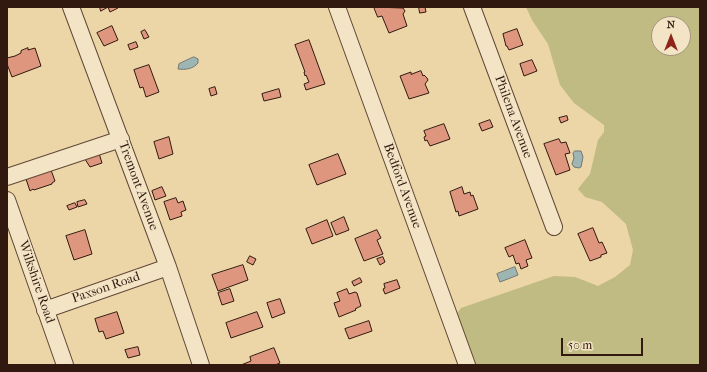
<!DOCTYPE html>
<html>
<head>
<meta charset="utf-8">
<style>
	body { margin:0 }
	#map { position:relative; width:707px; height:372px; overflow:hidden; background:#ecd5a6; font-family:"IM FELL French Canon",serif }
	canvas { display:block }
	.frame { position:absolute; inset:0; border:8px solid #31190f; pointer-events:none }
	.north { position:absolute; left:651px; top:16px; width:40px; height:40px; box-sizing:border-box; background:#f3e4c5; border:1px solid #a5937c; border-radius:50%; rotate:0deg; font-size:11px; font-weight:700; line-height:16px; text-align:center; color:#31190f }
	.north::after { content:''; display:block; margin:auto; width:14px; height:18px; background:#8f2418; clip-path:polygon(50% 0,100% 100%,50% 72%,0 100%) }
	.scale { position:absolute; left:561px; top:338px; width:82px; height:18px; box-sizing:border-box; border:2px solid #31190f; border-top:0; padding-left:5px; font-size:12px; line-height:14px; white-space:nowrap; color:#31190f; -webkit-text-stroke:3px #f3e4c5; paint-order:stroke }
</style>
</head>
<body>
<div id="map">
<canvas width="707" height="372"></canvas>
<div class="frame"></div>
<div class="north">N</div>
<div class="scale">50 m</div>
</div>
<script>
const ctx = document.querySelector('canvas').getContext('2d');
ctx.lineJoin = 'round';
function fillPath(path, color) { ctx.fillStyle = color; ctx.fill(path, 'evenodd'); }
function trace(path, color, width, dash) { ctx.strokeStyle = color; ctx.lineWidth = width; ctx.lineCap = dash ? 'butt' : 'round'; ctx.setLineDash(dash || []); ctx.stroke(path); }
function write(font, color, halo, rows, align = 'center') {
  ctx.font = font + ' "IM FELL French Canon",serif'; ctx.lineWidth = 3; ctx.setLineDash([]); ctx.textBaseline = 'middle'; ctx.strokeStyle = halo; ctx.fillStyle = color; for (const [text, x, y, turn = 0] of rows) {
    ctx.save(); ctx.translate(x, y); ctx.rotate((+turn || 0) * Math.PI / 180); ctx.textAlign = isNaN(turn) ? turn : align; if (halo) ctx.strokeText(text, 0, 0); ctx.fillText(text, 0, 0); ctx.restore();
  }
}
const green = new Path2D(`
	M526 7H700V365H472L454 317 461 308 554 276 575 277 598 286 615 277 630 265 633 250 626 224 602 202 585 197 578 189 590 174 598 140 604 132V125L574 103 560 85 548 44 532 20ZM659 24H683V48H659Z`);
const water = new Path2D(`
	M194 57 198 59V63C193 69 185 70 178 69L179 64Z
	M575 151H581L583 157 581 167 579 168 574 167 572 164 574 158 573 153Z
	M515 267 518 275 500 282 497 274Z`);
const building = new Path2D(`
	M100 7H117L118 8 110 12 108 7 101 11Z
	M374 7 403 8 405 11 403 14 407 26 389 33 382 16 378 17Z
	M419 7H425L426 12 420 13Z
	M112 26 118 40 104 46 97 33Z
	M517 29 523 45 509 50 507 46H506L503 34Z
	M145 30 149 37 144 39 141 32Z
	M309 40 325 84 306 90 304 84 309 82 306 75 305 76 304 72H305L295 45Z
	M136 42 138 47 130 50 128 45Z
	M28 48V50L35 48 41 66 12 77 7 64V58L15 56 21 53V51Z
	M532 60 537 71 524 76 520 64Z
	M149 65 159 92 146 97 143 87 140 88 134 70Z
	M421 71 423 76 424 75 427 78 428 80 425 84 429 93 409 99 400 76 411 72V74Z
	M215 87 217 94 211 96 209 89Z
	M279 89 281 97 264 101 262 94Z
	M567 116 568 120 561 123 559 118Z
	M490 120 493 127 482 131 479 124Z
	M444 124 450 139 430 146 427 140 425 141 424 137 426 136 424 131Z
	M169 137 173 154 159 159 154 142Z
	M559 139 561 143 566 142 570 153 565 154 570 170 556 175 544 144Z
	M98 150 102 163 90 167 83 156Z
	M338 154 346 174 317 185 309 165Z
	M51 170 55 181 52 183V184L34 190 33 189 30 191 26 179Z
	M162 187 166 196 155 200 152 191Z
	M462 187 464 194 470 192 471 196 473 195 478 209 459 216 458 211 456 212 450 192Z
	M176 198 178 203 183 201 186 210 181 212 182 216 170 220 164 202Z
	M85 200 87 204 78 207 77 202Z
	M75 203 77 207 69 210 67 206Z
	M344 217 349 230 336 235 331 223Z
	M327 220 333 236 312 244 306 229Z
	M593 228 599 243 602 242 607 253 601 255V257L590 261 578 234Z
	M85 230 92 254 74 260 66 236Z
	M377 230 381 238 377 240 383 254 364 261 355 239Z
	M525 240 532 258 526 260 528 266 521 269 519 263 516 264 513 255 509 257 505 248Z
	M250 256 256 259 253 265 247 262Z
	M383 257 385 262 380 265 377 259Z
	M243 265 248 280 218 291 212 275Z
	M360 278 362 282 354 286 352 282Z
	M397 280 400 288 385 294 383 289 385 288 384 284Z
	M230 289 234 301 222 305 218 293Z
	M347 289 349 294 355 292 357 293 361 306 355 309 356 310 339 317 334 303 340 301 337 293Z
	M280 299 285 313 272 318 267 303Z
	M117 312 124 333 106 339 103 331 99 332 95 319Z
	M257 312 263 327 231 338 226 323Z
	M369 321 372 331 349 339 345 329Z
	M138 347 140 355 128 358 125 350Z
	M274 348 280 363 275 365H241L251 361 250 357Z`);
const minor = new Path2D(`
	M71 7 168 267 201 365
	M337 7 467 365
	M472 7 554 227
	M7 177 121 139
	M7 200 65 365
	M45 310 168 267`);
const streetNames = [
	["Philena Avenue",513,117,70],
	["Tremont Avenue",138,186,70],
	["Bedford Avenue",402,186,70],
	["Wilkshire Road",36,282,71],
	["Paxson Road",106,288,-19]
];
fillPath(green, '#bfbb82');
fillPath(water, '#9db6b3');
trace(water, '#727771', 1);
fillPath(building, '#df967f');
trace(building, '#31190f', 1);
trace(minor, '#604835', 18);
trace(minor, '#f3e4c5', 16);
write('13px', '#31190f', '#f3e4c5', streetNames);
</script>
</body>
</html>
